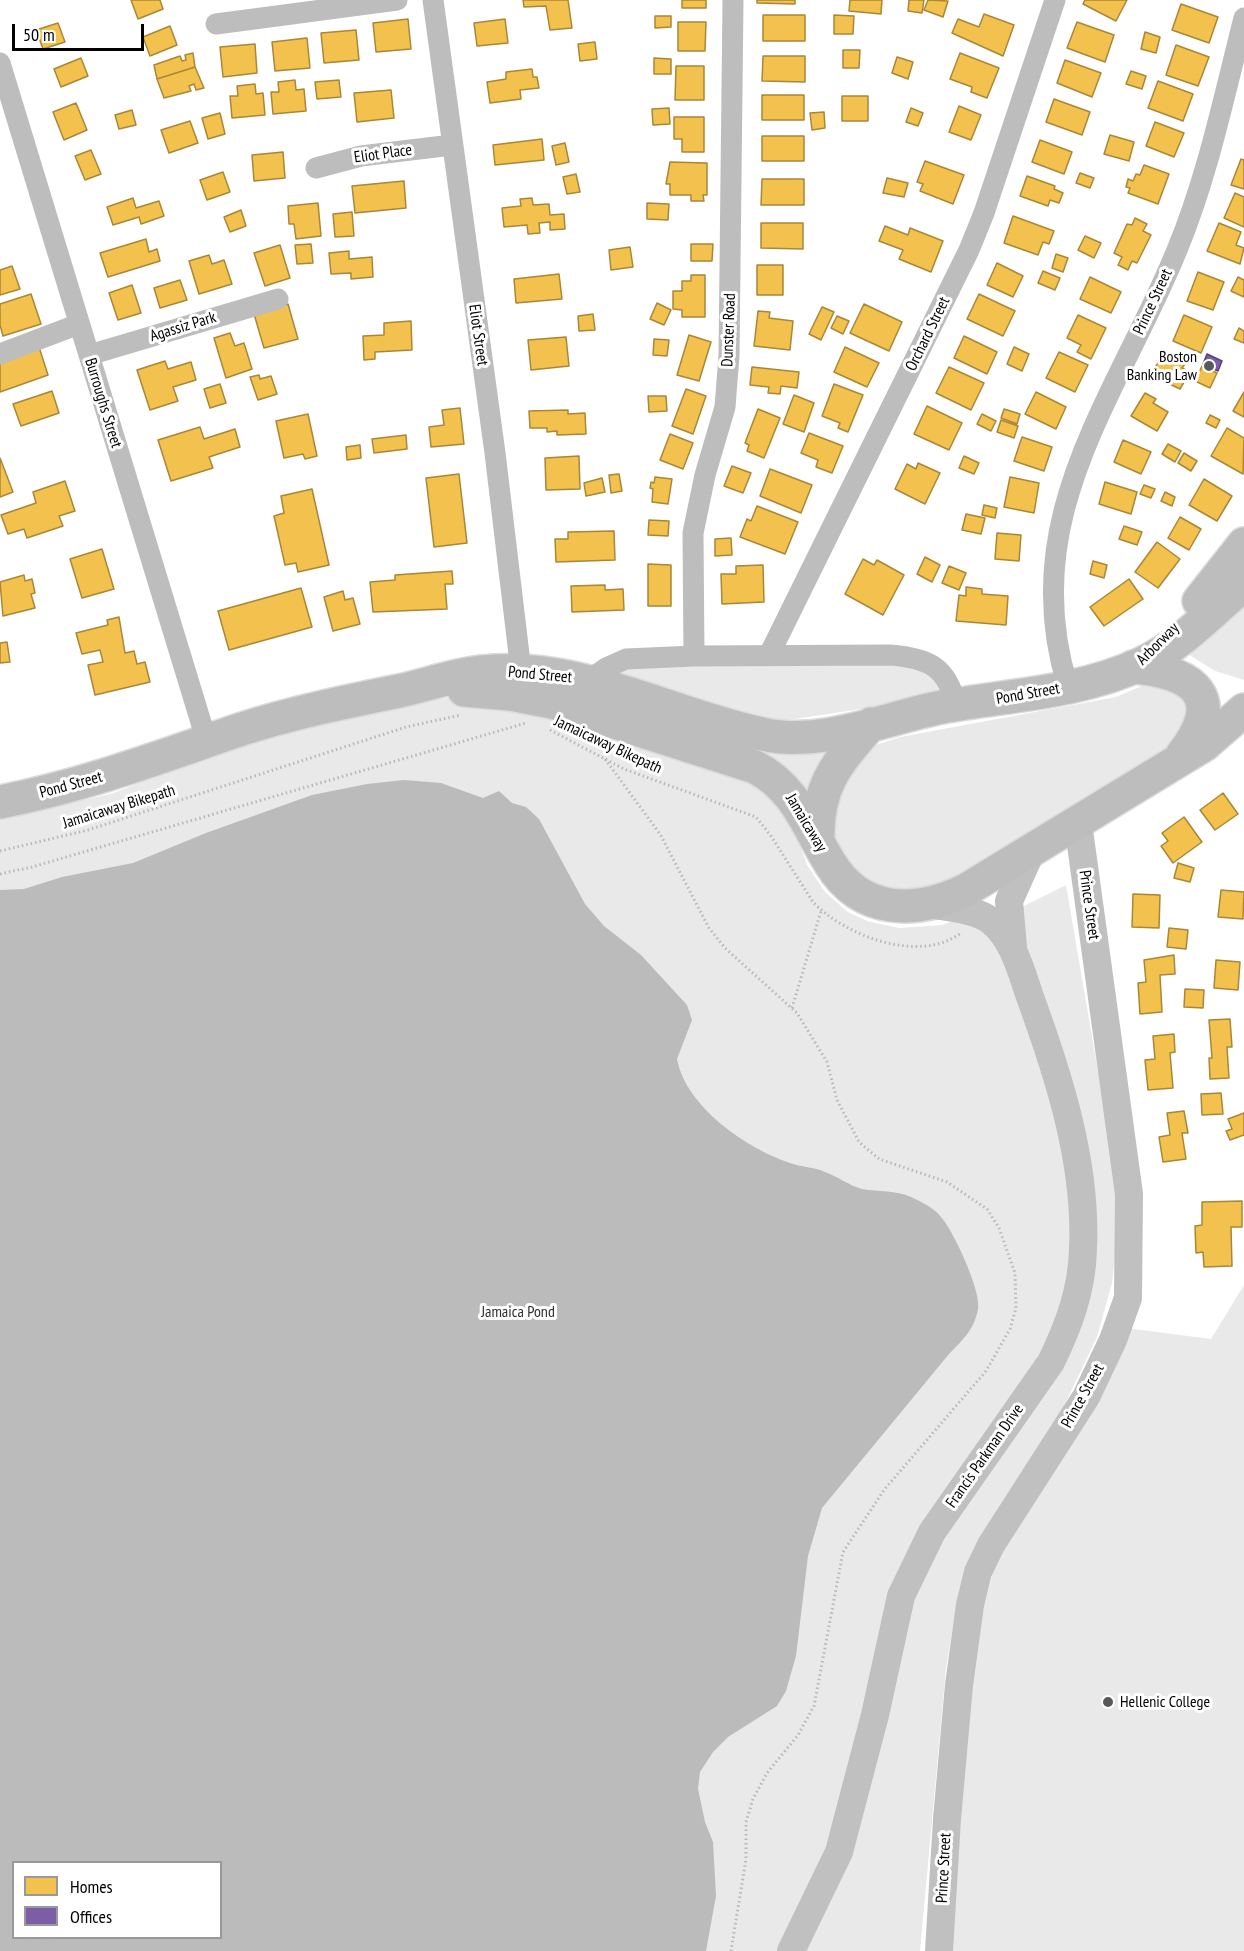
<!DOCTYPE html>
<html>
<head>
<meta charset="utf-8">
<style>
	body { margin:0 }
	#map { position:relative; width:1244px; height:1951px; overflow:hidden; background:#fff; font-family:"PT Sans Narrow",sans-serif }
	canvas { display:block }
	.legend { position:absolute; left:12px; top:1861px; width:210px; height:78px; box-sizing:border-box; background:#fff; border:2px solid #999; margin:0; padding:8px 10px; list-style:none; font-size:18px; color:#000 }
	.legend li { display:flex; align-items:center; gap:12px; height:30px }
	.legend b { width:30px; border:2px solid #999 }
	.scale { position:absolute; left:12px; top:24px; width:132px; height:27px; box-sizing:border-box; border:3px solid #000; border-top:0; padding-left:8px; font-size:18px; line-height:21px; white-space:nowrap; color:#000; -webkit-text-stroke:4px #fff; paint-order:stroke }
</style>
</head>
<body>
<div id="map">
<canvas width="1244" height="1951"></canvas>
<ul class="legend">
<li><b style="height:16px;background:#f2c14e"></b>Homes</li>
<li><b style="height:16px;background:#7b5ea7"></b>Offices</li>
</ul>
<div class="scale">50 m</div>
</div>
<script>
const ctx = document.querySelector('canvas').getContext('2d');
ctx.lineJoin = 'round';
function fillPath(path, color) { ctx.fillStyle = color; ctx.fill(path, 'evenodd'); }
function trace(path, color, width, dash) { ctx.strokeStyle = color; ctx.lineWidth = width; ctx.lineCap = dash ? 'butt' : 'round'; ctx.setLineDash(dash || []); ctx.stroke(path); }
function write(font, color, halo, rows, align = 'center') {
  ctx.font = font + ' "PT Sans Narrow",sans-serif'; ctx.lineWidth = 6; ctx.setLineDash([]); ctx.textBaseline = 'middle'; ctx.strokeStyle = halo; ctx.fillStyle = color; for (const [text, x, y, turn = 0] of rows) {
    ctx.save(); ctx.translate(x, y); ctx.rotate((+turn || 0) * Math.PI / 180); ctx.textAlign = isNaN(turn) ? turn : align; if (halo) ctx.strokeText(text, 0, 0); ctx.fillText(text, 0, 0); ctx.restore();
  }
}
const green = new Path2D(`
	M1244 598V680L1215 671 1188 654Z
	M703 664H882L915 667 934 677 939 686 938 693 932 698 769 723 622 676 623 672 629 669Z
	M1149 683 1188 698 1187 737 945 885 886 894 857 875 834 842 830 806 870 747 900 737 1116 697Z
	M549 684 826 750V753L808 788 804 791Z
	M456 697 510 704 762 786 794 828 807 865 825 892 848 912 867 921 899 928 942 925 959 919 980 922 1024 906 1066 885 1116 1177V1249L1112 1283 1097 1337 1064 1406 959 1591 946 1668 920 1951H0V820L114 793 192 761 337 718 419 701ZM14 1862H220V1938H14Z
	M1244 1285V1951H951L969 1664 995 1564 1126 1328 1211 1339Z`);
const water = new Path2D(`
	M404 780 441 783 483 798 499 791 512 803 526 807 539 819 585 904 604 926 641 955 687 1005 692 1020 677 1059C686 1107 746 1148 790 1163 801 1167 814 1167 825 1172 837 1176 850 1186 862 1189 878 1192 896 1190 911 1197 922 1202 934 1208 941 1217 953 1230 982 1292 978 1309 975 1328 963 1340 949 1354L822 1508 808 1556 796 1656 786 1691 777 1706 728 1737 713 1752 700 1772 698 1789 705 1822 713 1842 716 1896 706 1951H0V890L24 889 62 877 133 863 206 833 312 795 367 784ZM14 1862H220V1938H14Z`);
const homes = new Path2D(`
	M131 0H160L163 9 138 19Z
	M523 0H568L572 28 550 30 546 6 524 7Z
	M682 0H706V8H682Z
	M757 0H795V4L757 3Z
	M850 0H882L881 14 849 11Z
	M909 0H924L922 13 908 11Z
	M928 0 948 1 943 17 924 10Z
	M1085 0H1127L1116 21 1083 4Z
	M1181 4 1218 17 1209 43 1172 30Z
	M984 14 1014 25 1003 56 952 33 958 19 979 27Z
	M763 15H805V41H763Z
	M834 15 854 16 853 34H834Z
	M655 16H671V27L655 28Z
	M408 19 411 49 376 52 373 23Z
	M505 19 508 43 477 46 474 23Z
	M678 22H706L705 51H678Z
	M1077 22 1114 35 1105 62 1067 48Z
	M58 23 65 42 43 49 36 30Z
	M170 26 177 45 150 56 143 37Z
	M356 30 359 60 324 63 321 33Z
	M1145 32 1160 37 1156 53 1141 49Z
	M307 38 310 68 275 71 272 42Z
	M595 42 597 59 580 61 578 44Z
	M255 44 257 73 223 77 220 47Z
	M1176 45 1209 57 1198 86 1166 75Z
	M843 50H860L859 68H843Z
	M193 53 195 67 157 79 154 65 180 56 182 61 186 60 185 55Z
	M960 53 999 68 987 98 971 92 972 87 950 79Z
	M763 56H805V82L762 81Z
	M897 57 913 62 908 79 892 73Z
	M81 58 88 76 61 87 54 69Z
	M654 58 671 59V74H654Z
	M1065 60 1101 73 1092 97 1057 83Z
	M676 66H704V100H675Z
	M195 67 204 88 196 90 194 84 189 86 191 91 164 98 157 79Z
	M532 69 533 77H537L539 88 520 90 521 99 490 103 487 82 506 79V72Z
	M1131 71 1146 76 1142 89 1126 84Z
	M295 80 296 90 304 89 306 111 273 114 271 92H279L278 82Z
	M339 80 341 97 317 99 315 82Z
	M1158 81 1193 94 1183 121 1148 108Z
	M255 84 256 94 263 93 265 115 232 118 230 96H238L237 86Z
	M391 90 394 118 357 122 354 93Z
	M762 95H804V120H762Z
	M842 96H868V121H842Z
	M1054 99 1090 112 1082 135 1046 122Z
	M76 103 87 130 64 140 53 112Z
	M959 106 981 115 971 140 949 132Z
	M669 108 670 124 653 125 652 109Z
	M911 108 923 113 918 126 906 122Z
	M132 110 136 125 119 129 115 115Z
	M824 112 825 128 812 130 810 113Z
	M220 113 225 134 208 139 202 118Z
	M674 117H704V152H682V139H674Z
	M190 121 198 143 169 153 161 130Z
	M1155 122 1184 133 1174 157 1146 146Z
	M1110 135 1134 142 1129 161 1104 154Z
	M762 136H804V161H762Z
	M542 139 544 160 495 165 493 145Z
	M1040 140 1072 152 1064 174 1032 162Z
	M565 143 569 162 556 165 552 146Z
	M91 150 101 174 85 180 75 156Z
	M283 152 285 178 254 181 252 155Z
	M1241 159 1244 160V189L1231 185Z
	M925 161 964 175 953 204 920 191 923 184 917 182Z
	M670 162 707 163V195H703L704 201H691V195H670V184H666Z
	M1144 165 1169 174 1158 204 1128 193 1130 188 1126 187 1128 179 1133 181 1136 174 1140 175Z
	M223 172 230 192 207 200 200 180Z
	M1080 173 1094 178 1090 188 1076 183Z
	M576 174 580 192 567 194 563 177Z
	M1027 176 1055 186 1054 189 1063 193 1059 203 1050 200 1048 206 1020 196Z
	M887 178 908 183 904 197 883 193Z
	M762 179H804V205H761Z
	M404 181 406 208 355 213 352 186Z
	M1235 193 1244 197V227L1224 218Z
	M133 198 136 208 159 201 164 216 141 224 139 217 113 225 107 207Z
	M532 198 533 205 549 204 550 215 564 214 565 229 550 230V222L539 223 540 233 528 234 527 225 504 227 502 208 521 206 520 199Z
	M318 203 321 236 296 239 294 224H289L288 206Z
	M647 203 669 204 668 220 647 219Z
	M241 210 246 226 230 232 224 217Z
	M352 212 354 236 335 237 333 214Z
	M1013 216 1054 231 1049 244 1043 242 1038 255 1004 243Z
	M1135 218 1147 224 1143 231 1151 235 1137 263 1132 261 1128 270 1118 265 1122 257 1114 253 1127 224 1132 225Z
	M761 223H803V249L761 248Z
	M1219 223 1241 232 1236 245 1244 248 1240 264 1207 251Z
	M885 226 908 235 910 228 943 241 931 272 899 259 903 250 879 241Z
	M1085 236 1101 243 1094 258 1078 250Z
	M146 239 149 252 157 249 160 261 108 277 100 253Z
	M311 244 313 263 297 264 295 245Z
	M691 244H713L712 261H691Z
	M280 245 290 278 265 286 254 253Z
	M630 247 633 267 611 270 609 250Z
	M349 251V259L372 257 373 277 351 279V273L331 274 329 253Z
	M1056 254 1068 258 1063 272 1052 268Z
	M209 255 212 264 224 260 232 284 199 294 189 261Z
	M997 263 1023 276 1013 297 987 285Z
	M757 265H783V295H757Z
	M12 266 20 289 0 295V270Z
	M1043 271 1060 278 1055 290 1038 283Z
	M1198 272 1224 282 1213 310 1187 301Z
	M559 274 562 299 516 303 514 279Z
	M691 275H705V317H682V310L673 309V291H682V281H691Z
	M1090 277 1121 292 1111 313 1080 299Z
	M1238 277 1244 280V297L1231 291Z
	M180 280 187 300 160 308 154 288Z
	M132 285 141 313 118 320 109 293Z
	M31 294 41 324 3 336 0 325V304Z
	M979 294 1015 311 1003 336 967 319Z
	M657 303 671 310 664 325 650 319Z
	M288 304 298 339 264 348 254 314Z
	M864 304 902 322 889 351 850 333Z
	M822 307 834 312 821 340 809 334Z
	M758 311 770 312 769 318 793 321 790 350 754 346Z
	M593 314 595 330 579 331 578 316Z
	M1078 315 1106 328 1091 359 1077 352 1081 345 1067 338Z
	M1184 315 1212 327 1201 353 1173 341Z
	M837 316 849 321 843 334 831 328Z
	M411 321 412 350 375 352V359L364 360 363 336 384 335V323Z
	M1239 328 1244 331V343L1234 339Z
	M230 333 235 346 244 343 252 369 226 378 214 338Z
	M689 335 711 342 699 381 677 375Z
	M964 336 997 352 987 374 954 358Z
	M566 337 569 366 531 370 528 340Z
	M654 339 669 340 667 356 653 355Z
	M39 347 48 375 0 392V361Z
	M845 347 879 363 867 387 834 372Z
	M1014 347 1029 354 1022 371 1007 364Z
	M1059 352 1088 365 1075 392 1046 378Z
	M1164 352 1185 364 1182 368 1190 372 1180 389 1151 375Z
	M165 361 168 369 191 362 196 380 173 387 178 401 150 410 137 370Z
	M1202 366 1217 373 1210 388 1195 381Z
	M752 367 799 372 797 388 781 386 780 394 768 393 769 387 750 385Z
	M949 367 984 383 971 410 936 393Z
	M259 375 260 379 271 376 277 394 258 400 250 377Z
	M220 384 226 403 210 408 204 389Z
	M834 384 863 395 848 432 838 428 840 423 822 416Z
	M686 389 706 396 693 434 672 426Z
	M52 391 59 413 21 426 13 404Z
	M1036 392 1066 407 1056 429 1025 414Z
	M1244 392V417L1233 411Z
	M1145 393 1156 399 1153 403 1168 412 1157 431 1131 416Z
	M794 395 814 403 804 432 783 424Z
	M648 396H666L667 411 649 412Z
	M927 406 962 423 949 450 914 434Z
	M460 408 464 444 431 447 429 427 444 425 442 410Z
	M758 409 780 418 764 458 747 451 749 445 745 443Z
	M1004 409 1020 414 1017 424 1001 418Z
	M568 410V414L585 413 586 434 557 435V431L547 432V428H530L529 411Z
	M308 414 317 456 305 459 303 454 284 458 276 421Z
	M982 414 996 421 991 431 977 424Z
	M1210 415 1220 420 1216 428 1206 423Z
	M1001 420 1018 426 1014 438 997 432Z
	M200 427 204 439 235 429 240 447 209 457 213 468 171 481 158 440Z
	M1227 428 1244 438 1243 474 1211 456Z
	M809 433 843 446 832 473 816 467 818 460 801 453Z
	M670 434 693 443 683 469 660 460Z
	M406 435 407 449 374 453 372 439Z
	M1022 437 1052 447 1044 471 1014 461Z
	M1123 440 1151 452 1141 474 1114 462Z
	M1168 444 1181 451 1175 462 1162 454Z
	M360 445 361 458 347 460 346 447Z
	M1184 453 1197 461 1191 471 1178 463Z
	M579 456 580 489 546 490 545 458Z
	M964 456 979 463 974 474 959 468Z
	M0 458 13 492 0 497Z
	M918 463 940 473 925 504 895 489 907 464 916 469Z
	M732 466 751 473 743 493 724 486Z
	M770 469 812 485 801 513 760 496Z
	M459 474 467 543 434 547 426 478Z
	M619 474 622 491 611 493 609 475Z
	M655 477 672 479 668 504 652 502 653 489 650 488 651 482 654 483Z
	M1010 477 1039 483 1034 513 1004 507Z
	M602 478 605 492 586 496 584 483Z
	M1204 479 1232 496 1217 521 1189 505Z
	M65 481 75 511 59 516 63 526 27 538 24 529 8 534 1 515 36 503 33 492Z
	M1105 482 1137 492 1131 514 1099 504Z
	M1144 485 1155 489 1151 498 1140 494Z
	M312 489 329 565 298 572 296 563 285 565 274 516 284 513 281 496Z
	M1165 492 1175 497 1172 506 1161 501Z
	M984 505 997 508 995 518 982 515Z
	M757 506 798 522 785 554 740 537 747 519 751 521Z
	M966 514 985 518 981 534 962 530Z
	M1180 517 1201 529 1189 550 1168 538Z
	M649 520 669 521 668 536 648 535Z
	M1124 526 1142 532 1137 545 1119 539Z
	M614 531 615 560 556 562 555 539H568V532Z
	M997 533 1021 535 1019 561 995 559Z
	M731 538 732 555 715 556V539Z
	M1157 542 1180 559 1158 588 1135 572Z
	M102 549 114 589 82 598 70 559Z
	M925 557 940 565 932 582 917 574Z
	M863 559 874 565 877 560 904 575 883 615 845 594Z
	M1093 561 1107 565 1104 578 1090 574Z
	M648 564 671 565V606H648Z
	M763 565 764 602 722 604 721 574H736V566Z
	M949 566 966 573 959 590 942 583Z
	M452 571 453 584H445L447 609 373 612 370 582 395 580V575Z
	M24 575 25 581 32 579 35 593 31 594 35 608 3 616 0 582Z
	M1129 579 1143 599 1104 626 1090 607Z
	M605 585V590L623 589 624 610 572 612 571 586Z
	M966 587 982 589V594L1008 596 1006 625 956 621 959 595 966 596Z
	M301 588 312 627 229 650 218 611Z
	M343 591 345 600 353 598 360 624 333 631 324 597Z
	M119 617 125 653 134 651 137 664 145 662 150 682 95 695 88 665 103 662 100 650 82 654 76 633 108 625 107 620Z
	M7 642 10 662 0 663V643Z
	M1223 793 1238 814 1215 830 1200 810Z
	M1184 817 1202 842 1173 863 1161 846 1168 841 1162 833Z
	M1178 863 1194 868 1190 882 1174 878Z
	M1221 890 1244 892 1243 919 1218 917Z
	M1133 894 1160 895 1159 928 1132 927Z
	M1169 928 1188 930 1186 949 1167 947Z
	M1174 955 1175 974 1160 975 1162 1012 1140 1014 1138 983 1146 982 1144 960Z
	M1216 960 1240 962 1238 990 1214 988Z
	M1185 989 1204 990 1203 1008 1184 1007Z
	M1230 1019 1232 1047H1227L1229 1078 1210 1079 1209 1058H1212L1209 1020Z
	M1174 1034 1175 1052 1170 1053 1173 1088 1148 1090 1145 1060 1155 1059 1153 1036Z
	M1221 1093 1223 1114 1202 1115 1201 1094Z
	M1184 1111 1188 1133H1182L1186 1159 1163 1162 1159 1137 1170 1135 1167 1113Z
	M1244 1113V1135L1230 1140 1226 1131 1232 1129 1228 1119Z
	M1242 1201V1227H1231L1232 1266 1204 1267 1203 1252 1196 1253 1195 1226 1202 1225V1202Z`);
const offices = new Path2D(`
	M1207 354 1222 361 1218 371 1203 364Z`);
const path = new Path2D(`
	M550 730 624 769 756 817 771 836 813 902C845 936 921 965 962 932
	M605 759 660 834 709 928 725 948 797 1013 827 1062 837 1100 859 1142 879 1159 947 1182 987 1209 999 1228 1015 1273 1016 1308 1010 1329 986 1371 884 1490 843 1552 814 1706 798 1735 767 1773 753 1799 746 1822V1859L731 1951
	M0 851 88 830 406 727 461 715
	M0 874 32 867 526 723
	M792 1008 821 911`);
const minor = new Path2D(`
	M433 0 495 453 521 671
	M216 24 397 0
	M0 63 207 742
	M316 168 361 156 452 145
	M0 354 79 324
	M89 355 278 299
	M769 655 969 250 984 213 1055 0
	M694 656 693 533 705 475 725 407 729 356 733 0
	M589 680 606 668 626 659 694 656 890 655C929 658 947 667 956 705
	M1068 687C1015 518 1117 397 1177 250 1208 175 1224 96 1244 18`);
const secondary = new Path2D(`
	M1013 947 1009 901 1031 852
	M791 1951 839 1852 875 1715 901 1596 932 1532 1051 1362C1069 1325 1082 1290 1083 1249 1087 1164 1059 1076 1030 997 1021 971 1014 940 991 921 976 909 949 908 930 904
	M939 1951 947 1819 959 1685 970 1605 978 1572 991 1545 1086 1397 1113 1340 1128 1298 1129 1194 1078 823`);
const trunk = new Path2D(`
	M1199 601 1244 544
	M1133 667C1195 672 1227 698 1182 755
	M464 690 510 694 552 702 755 767C796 788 807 826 830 863 861 915 917 914 966 890L1204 745 1244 710
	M0 802C83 786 160 757 239 730 291 713 345 702 399 691 427 685 453 675 482 672 582 662 667 714 762 734 821 748 885 718 942 707 1009 695 1078 693 1141 664 1180 646 1212 612 1244 584
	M818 841C816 786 837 763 871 724`);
const markers = [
	[1209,366,6,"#595959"],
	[1108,1702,6,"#595959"]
];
const streetNames = [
	["Eliot Place",383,154,-8],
	["Prince Street",1153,302,-65],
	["Agassiz Park",183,327,-17],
	["Dunster Road",729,330,-88],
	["Orchard Street",928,334,-64],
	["Eliot Street",478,335,82],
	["Burroughs Street",103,403,73],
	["Arborway",1158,644,-45],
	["Pond Street",540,675,5],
	["Pond Street",1028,694,-10],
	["Jamaicaway Bikepath",608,745,25],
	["Pond Street",71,785,-15],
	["Jamaicaway Bikepath",119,807,-17],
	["Jamaicaway",806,823,59],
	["Prince Street",1089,905,82],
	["Prince Street",1083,1396,-61],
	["Francis Parkman Drive",985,1456,-55],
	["Prince Street",944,1868,-87]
];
const poiNames = [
	["Boston",1197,357],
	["Banking Law",1197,375],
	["Hellenic College",1120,1702,"left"]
];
const parkNames = [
	["Jamaica Pond",518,1312]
];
fillPath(green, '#e9e9e9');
fillPath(water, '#bbb');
fillPath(homes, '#f2c14e');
trace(homes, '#a98737', 1.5);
fillPath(offices, '#7b5ea7');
trace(offices, '#564275', 1.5);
trace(trunk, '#dbdbdb', 36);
trace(path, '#b8b8b8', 3, [1.5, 3]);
trace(minor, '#bdbdbd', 21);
trace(secondary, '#c0c0c0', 28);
trace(trunk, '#bdbdbd', 33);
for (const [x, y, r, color] of markers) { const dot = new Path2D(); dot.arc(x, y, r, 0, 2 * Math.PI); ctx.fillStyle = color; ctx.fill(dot); trace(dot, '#fff', 2); }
write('16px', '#000', '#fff', streetNames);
write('16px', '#000', '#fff', poiNames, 'right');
write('16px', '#2e2e2e', '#fff', parkNames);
</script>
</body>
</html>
